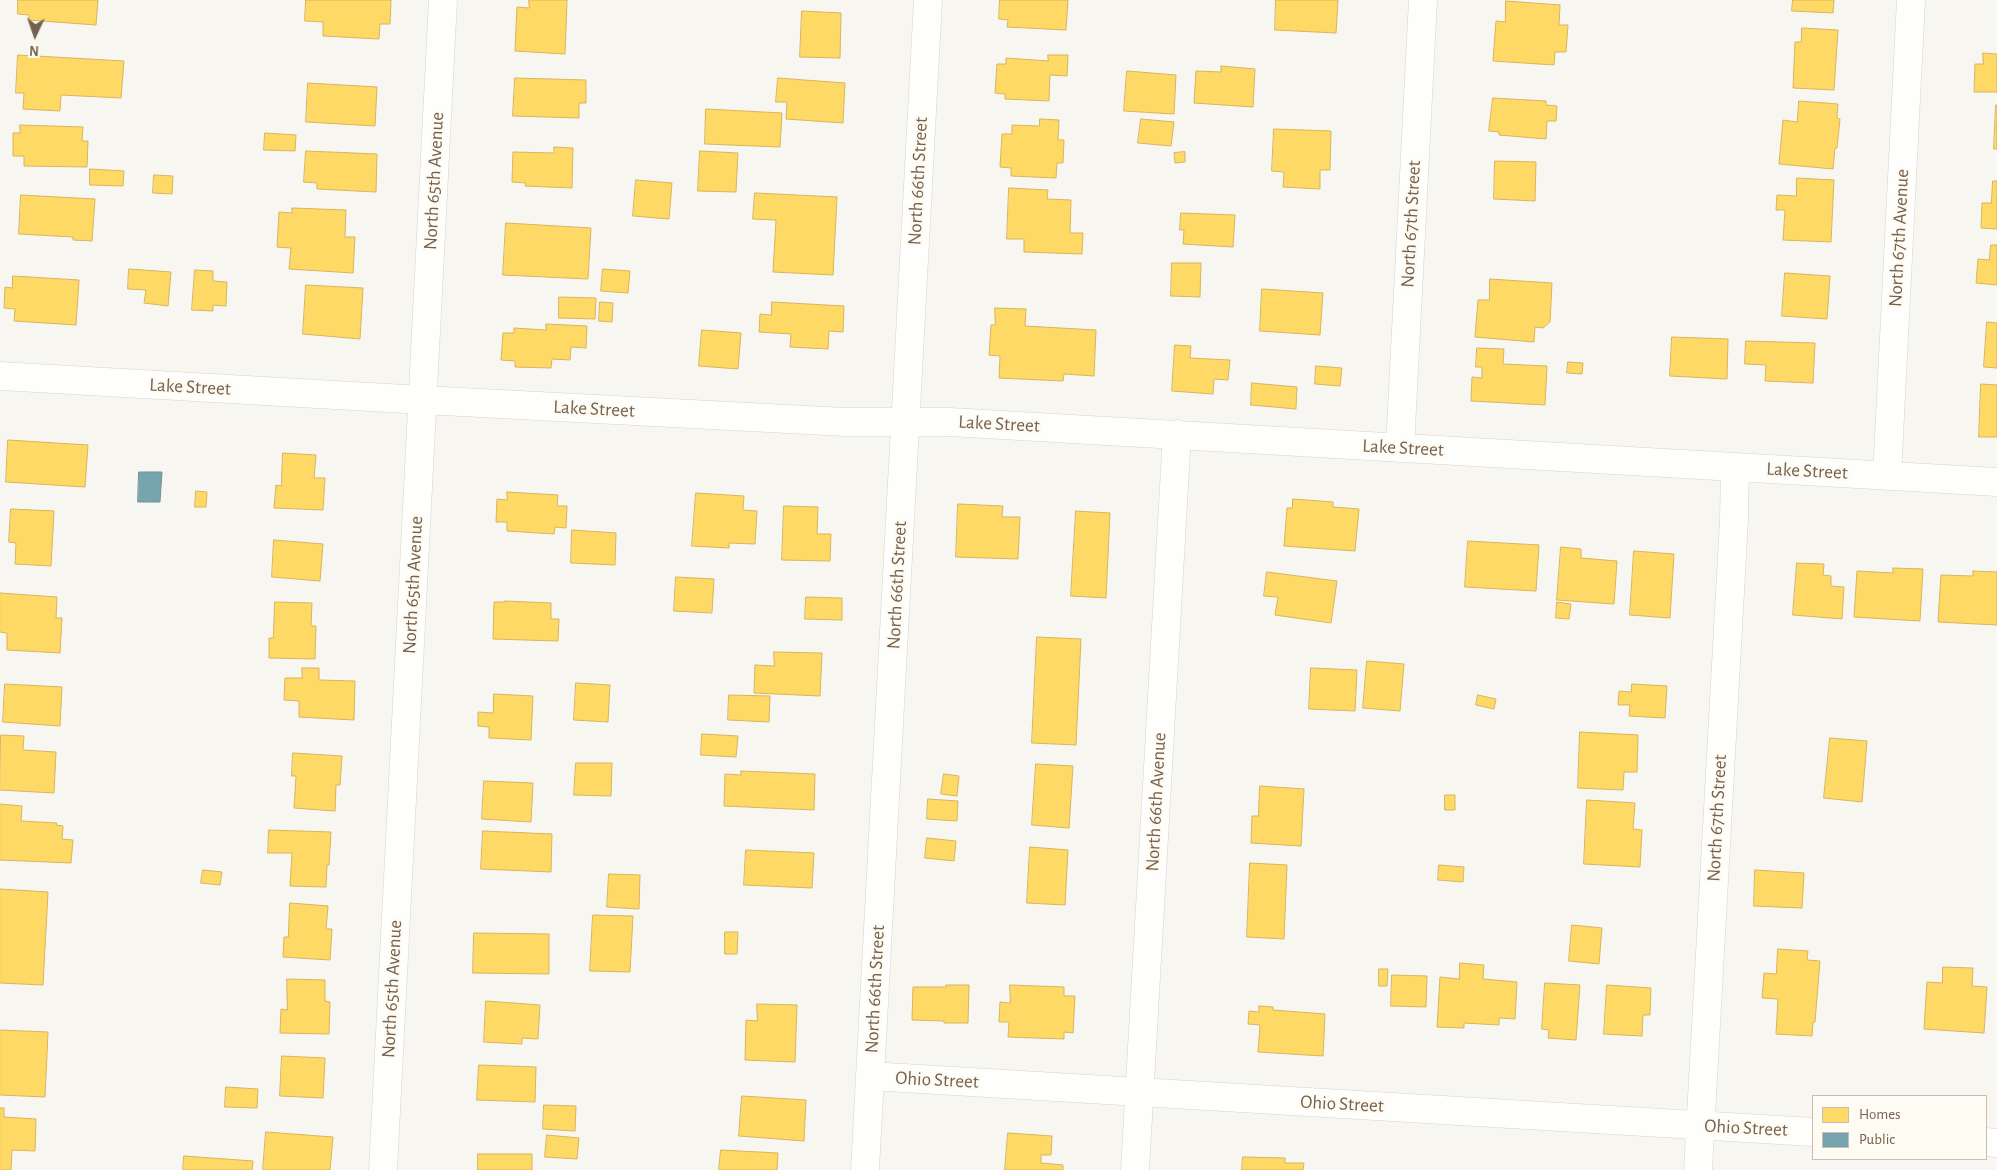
<!DOCTYPE html>
<html>
<head>
<meta charset="utf-8">
<style>
	body { margin:0 }
	#map { position:relative; width:1997px; height:1170px; overflow:hidden; background:#f8f6f0; font-family:"Alegreya Sans",sans-serif }
	canvas { display:block }
	.legend { position:absolute; left:1812px; top:1095px; width:175px; height:65px; box-sizing:border-box; background:#fefbf3; border:1px solid #c8bdb2; margin:0; padding:6px 9px; list-style:none; font-size:15px; color:#766150 }
	.legend li { display:flex; align-items:center; gap:10px; height:25px }
	.legend b { width:25px; border:1px solid #c8bdb2 }
	.north { position:absolute; left:10px; top:10px; width:50px; height:50px; -webkit-text-stroke:4px #fefbf3; paint-order:stroke; rotate:183deg; font-size:14px; font-weight:700; line-height:20px; text-align:center; color:#766150 }
	.north::after { content:''; display:block; margin:auto; width:18px; height:22px; background:#766150; clip-path:polygon(50% 0,100% 100%,50% 72%,0 100%) }
</style>
</head>
<body>
<div id="map">
<canvas width="1997" height="1170"></canvas>
<ul class="legend">
<li><b style="height:14px;background:#ffd966"></b>Homes</li>
<li><b style="height:14px;background:#76a5af"></b>Public</li>
</ul>
<div class="north">N</div>
</div>
<script>
const ctx = document.querySelector('canvas').getContext('2d');
ctx.lineJoin = 'round';
function fillPath(path, color) { ctx.fillStyle = color; ctx.fill(path, 'evenodd'); }
function trace(path, color, width, dash) { ctx.strokeStyle = color; ctx.lineWidth = width; ctx.lineCap = dash ? 'butt' : 'round'; ctx.setLineDash(dash || []); ctx.stroke(path); }
function write(font, color, halo, rows, align = 'center') {
  ctx.font = font + ' "Alegreya Sans",sans-serif'; ctx.lineWidth = 5; ctx.setLineDash([]); ctx.textBaseline = 'middle'; ctx.strokeStyle = halo; ctx.fillStyle = color; for (const [text, x, y, turn = 0] of rows) {
    ctx.save(); ctx.translate(x, y); ctx.rotate((+turn || 0) * Math.PI / 180); ctx.textAlign = isNaN(turn) ? turn : align; if (halo) ctx.strokeText(text, 0, 0); ctx.fillText(text, 0, 0); ctx.restore();
  }
}
const homes = new Path2D(`
	M18 0H98L96 25 29 20V15L18 14Z
	M306 0H391L390 24H380L379 39 323 36V22L305 21Z
	M529 0H567L565 54 515 51 517 7 529 8Z
	M1000 0H1068L1066 30 1007 27 1008 20 999 19Z
	M1276 0H1338L1336 33 1275 30Z
	M1793 0H1834L1833 13 1792 11Z
	M1506 1 1560 5 1559 25H1568L1566 52H1555L1554 65 1493 61 1496 21 1505 22Z
	M802 11 841 13 840 58 800 57Z
	M1802 28 1838 30 1834 90 1793 88 1795 42H1801Z
	M1983 53 1997 54V92H1974L1975 64H1983Z
	M18 55 124 61 121 98 61 95 60 111 23 109 24 93H16Z
	M1048 55H1068L1067 76 1050 75 1049 101 1005 99V94L995 93 997 64H1006V58L1048 61Z
	M1221 66 1255 69 1253 107 1194 103 1196 71 1221 72Z
	M1127 71 1176 75 1174 114 1124 111Z
	M515 78 586 80V103H579V118L513 116Z
	M778 78 845 83 843 123 786 119 787 102H776Z
	M308 83 377 87 375 126 306 122Z
	M1493 98 1546 101V105L1557 106 1556 121H1547L1546 139 1499 135V132L1489 131Z
	M1799 101 1838 104 1837 118 1840 119 1837 148H1835L1833 169 1779 164 1783 120 1797 122Z
	M1996 105H1997V149H1994Z
	M706 109 782 113 780 147 705 144Z
	M1040 119 1059 120 1058 140H1064L1063 163H1057L1056 178 1011 176V168L1000 167 1002 134H1012V125L1039 126Z
	M1141 119 1174 122 1171 146 1138 143Z
	M20 125 83 127 82 141H88L87 167 24 166V156H13V133H20Z
	M1274 129 1331 131 1330 170H1320V189L1283 187 1284 172 1272 171Z
	M265 133 296 135 295 151 264 150Z
	M554 147 573 148 572 188 525 186 526 183 512 182 513 152 554 153Z
	M306 151 377 154 376 192 317 189V183L304 182Z
	M700 151 738 153 736 192 698 191Z
	M1185 152V162L1175 163 1174 153Z
	M1495 161 1536 162 1535 201 1494 199Z
	M90 169 124 171 123 186 90 185Z
	M154 175 173 176 172 194 153 193Z
	M1797 178 1834 180 1831 242 1783 240 1785 210H1776L1777 195 1796 196Z
	M636 180 672 183 669 219 633 216Z
	M1993 181H1997V229L1981 228 1982 203H1991Z
	M1009 188 1048 190 1047 199 1071 200 1070 233H1083L1082 254 1024 252V239H1007Z
	M755 193 837 197 833 275 773 272 776 220 753 219Z
	M21 195 95 199 92 241 73 240V237L19 234Z
	M292 208 346 210 345 237H355L353 273 289 269 291 248 277 247 279 212 292 213Z
	M1181 213 1235 215 1233 247 1183 244 1184 230H1180Z
	M506 223 591 228 588 279 503 275Z
	M1991 245H1997V285L1976 283 1978 259 1989 260Z
	M1172 263H1201L1200 297 1171 296Z
	M129 269 171 272 168 306 144 303 146 290 128 289Z
	M603 269 630 271 628 293 601 291Z
	M195 270 213 271V281L227 282 226 306 213 305V311L192 310Z
	M1785 273 1830 276 1827 319 1782 316Z
	M13 276 79 280 76 325 14 321 15 309 4 308 5 287 12 288Z
	M1490 279 1552 283 1550 322 1543 328 1535 327 1534 342 1475 337 1478 300H1489Z
	M306 285 363 288 360 339 303 334Z
	M1262 289 1323 293 1320 335 1260 331Z
	M559 297 596 298 595 319 559 318Z
	M600 302 613 303 612 322 599 321Z
	M772 302 844 306 843 332 829 331 828 349 790 347 791 334 759 332 760 314 771 315Z
	M995 308 1026 309 1025 326 1096 330 1094 376 1064 374 1063 381 999 378 1000 356 989 355 991 325H995Z
	M1987 322 1997 323V368L1984 367Z
	M546 324 587 326 586 348 571 347 570 360 552 359 551 368 515 367V361L501 360 503 333H514V328L546 330Z
	M702 330 741 333 738 369 699 366Z
	M1672 337 1728 339 1727 379 1670 376Z
	M1746 341 1815 343 1813 383 1765 381 1766 365 1745 364Z
	M1175 345 1191 346 1190 358 1230 360 1228 380 1214 379 1213 394 1172 391Z
	M1477 348 1504 349 1503 364 1547 366 1545 405 1471 401 1472 377 1482 378V367H1476Z
	M1568 362 1583 363 1582 374 1567 373Z
	M1316 366 1342 368 1340 386 1315 384Z
	M1252 383 1297 387 1296 409 1251 405Z
	M1981 384 1997 385V437H1979Z
	M8 440 88 445 85 487 6 482Z
	M283 453 316 455 314 478H325L323 510 274 508 276 485 281 486Z
	M196 491 207 492 206 507H195Z
	M507 492 558 495 557 506H567L566 528 555 527 554 534 507 531V522H496L497 499 507 500Z
	M696 493 744 496 743 510 757 511 755 544 729 543V548L692 546Z
	M1293 499 1333 502V507L1359 509 1355 551 1284 546 1287 508H1292Z
	M958 504 1003 506 1002 517H1020L1018 559 956 557Z
	M784 506 818 507 817 534H831L830 561 782 560Z
	M11 509 54 511 51 566 15 564 16 543 9 542Z
	M1076 511 1110 513 1106 598 1071 596Z
	M572 530 616 533 615 565 571 563Z
	M274 540 323 544 320 581 272 577Z
	M1468 541 1539 545 1536 591 1465 587Z
	M1561 547 1581 549V558L1617 561 1614 604 1557 600Z
	M1634 551 1674 554 1670 618 1630 615Z
	M1797 563 1824 564 1823 575 1831 576V586L1844 587 1842 619 1793 615Z
	M1893 568 1923 569 1920 621 1854 617 1857 571 1893 573Z
	M1973 571 1997 572V625L1938 622 1941 575 1973 576Z
	M1267 572 1337 581 1331 623 1275 615 1278 597 1264 596Z
	M676 577 714 579 712 613 674 611Z
	M0 593 57 597 56 618H62L60 653 7 650V633L0 632Z
	M806 597 842 598V620L805 619Z
	M505 601 551 603V619H559L558 641 493 639 494 602H505Z
	M275 602 312 603 311 626H316L315 659 269 658V638H273Z
	M1557 602 1571 604 1569 619 1556 618Z
	M1037 637 1081 639 1076 745 1032 743Z
	M774 652 822 653 820 696 754 693 755 665 774 666Z
	M1367 661 1404 664 1400 711 1363 708Z
	M302 668H319V680L355 681 354 720 299 717V701L284 700 285 678H302Z
	M1311 668 1357 670 1355 711 1309 709Z
	M576 683 610 685 608 722 574 720Z
	M5 684 62 687 60 726 3 722Z
	M1632 684 1667 686 1665 718 1629 716 1630 705H1618L1619 691 1631 692Z
	M494 694 533 696 531 740 489 738V727L478 726V712L493 713Z
	M729 695 770 696 769 722 728 720Z
	M1478 695 1496 699 1494 709 1476 705Z
	M1580 732 1638 735 1637 772H1624L1623 790 1578 788Z
	M702 734 738 736 736 757 701 755Z
	M1 735 24 736 23 750 56 752 54 793 0 790Z
	M1830 738 1867 741 1862 802 1824 798Z
	M293 753 342 756 340 785H336L335 811 294 808 296 776H292Z
	M576 763H612L611 796 574 795Z
	M1036 764 1073 766 1069 828 1032 825Z
	M741 771 815 774 814 810 724 806 725 774 741 775Z
	M944 774 959 776 957 796 941 794Z
	M484 781 533 783 531 822 482 819Z
	M1260 786 1304 789 1301 846 1251 843 1252 816H1258Z
	M1445 795H1455V810H1445Z
	M928 799 958 801 957 821 927 819Z
	M1587 800 1635 803 1633 829 1642 830 1640 867 1584 864Z
	M0 804 22 806 21 821 57 823 56 825 63 826 62 839 73 840 71 863 0 860Z
	M269 830 331 832 329 865H327L326 887 290 886 292 853H268Z
	M483 831 552 834 551 872 481 869Z
	M927 838 956 841 954 861 925 858Z
	M1030 847 1068 850 1065 905 1027 903Z
	M746 850 814 853 812 888 744 885Z
	M1250 863 1287 865 1284 939 1247 937Z
	M1439 865 1464 867 1463 882 1438 880Z
	M203 870 222 872 220 885 201 883Z
	M1755 870 1804 873 1802 908 1754 906Z
	M609 874 640 875 639 909 607 907Z
	M0 889 48 892 43 985 0 983Z
	M290 903 328 906 326 929H332L330 960 283 957 284 937H288Z
	M593 915 633 916 630 972 590 971Z
	M1572 925 1602 928 1599 964 1569 961Z
	M725 932H738L737 954H725Z
	M474 933 549 934V974L473 973Z
	M1778 949 1808 951 1807 960 1820 961 1815 1022H1813L1812 1036 1776 1034 1778 999 1762 998 1764 973 1776 974Z
	M1460 963 1484 965 1483 979 1517 982 1515 1019 1499 1018V1025L1464 1023V1028L1437 1027 1440 977 1459 979Z
	M1943 967 1973 968 1972 986 1987 987 1984 1033 1924 1029 1927 982 1942 983Z
	M1379 969H1388L1387 986H1379Z
	M1392 975 1427 976 1426 1007 1391 1006Z
	M287 979 325 980V1001L330 1002 329 1034 280 1033 281 1009 287 1010Z
	M1545 983 1580 985 1576 1040 1548 1038 1549 1030 1542 1029Z
	M946 985H969L968 1023H944V1021L912 1020 913 987H946Z
	M1010 985 1064 987V996H1075L1073 1033 1064 1032V1039L1008 1037 1009 1022H999L1000 1002 1010 1003Z
	M1607 985 1651 988 1650 1015H1643L1642 1036 1604 1034Z
	M486 1001 540 1005 538 1039 522 1038V1044L484 1042Z
	M757 1004 797 1005 795 1062 745 1060 746 1020 757 1021Z
	M1259 1006 1273 1007V1010L1325 1014 1323 1056 1258 1052 1260 1025 1248 1024 1249 1011 1259 1012Z
	M0 1030 48 1032 45 1097 0 1095Z
	M282 1056 325 1058 323 1098 280 1096Z
	M479 1065 536 1067 535 1102 477 1100Z
	M226 1087 258 1089 257 1108 225 1107Z
	M742 1096 806 1100 804 1141 739 1136Z
	M544 1105 576 1106 575 1131 543 1129Z
	M0 1108H4V1117L36 1119 35 1151 12 1150 11 1170H0Z
	M266 1132 333 1137 330 1170H263Z
	M1008 1133 1052 1136 1051 1155H1041V1163L1063 1165V1170H1005Z
	M547 1135 579 1138 577 1159 545 1157Z
	M721 1150 778 1153 777 1170H719Z
	M478 1154H532V1170H478Z
	M184 1156 253 1161 252 1170H183Z
	M1243 1157 1285 1158V1163H1304L1303 1170H1242Z`);
const public = new Path2D(`
	M139 472H162L160 502H138Z`);
const minor = new Path2D(`
	M0 376 423 400 845 422H950L1997 482
	M1400 448 1423 0
	M1887 476 1911 0
	M870 1076 1813 1132
	M1986 1142 1997 1143
	M383 1170 443 0
	M865 1170 928 0
	M1135 1170 1177 434
	M1698 1170 1734 520 1735 467`);
const streetNames = [
	["North 65th Avenue",434,181,-87],
	["North 66th Street",918,181,-87],
	["North 67th Street",1411,224,-87],
	["North 67th Avenue",1899,238,-87],
	["Lake Street",190,387,3],
	["Lake Street",594,409,3],
	["Lake Street",999,424,3],
	["Lake Street",1403,448,3],
	["Lake Street",1807,471,3],
	["North 65th Avenue",413,585,-87],
	["North 66th Street",897,585,-87],
	["North 66th Avenue",1156,802,-87],
	["North 67th Street",1717,818,-87],
	["North 65th Avenue",392,989,-87],
	["North 66th Street",875,989,-87],
	["Ohio Street",937,1080,3],
	["Ohio Street",1342,1104,3],
	["Ohio Street",1746,1128,3]
];
fillPath(homes, '#ffd966');
trace(homes, '#d6b55f', 1);
fillPath(public, '#76a5af');
trace(public, '#769192', 1);
trace(minor, '#d7d3ce', 29);
trace(minor, '#fefefd', 28);
write('19px', '#766150', '#fefbf3', streetNames);
</script>
</body>
</html>
